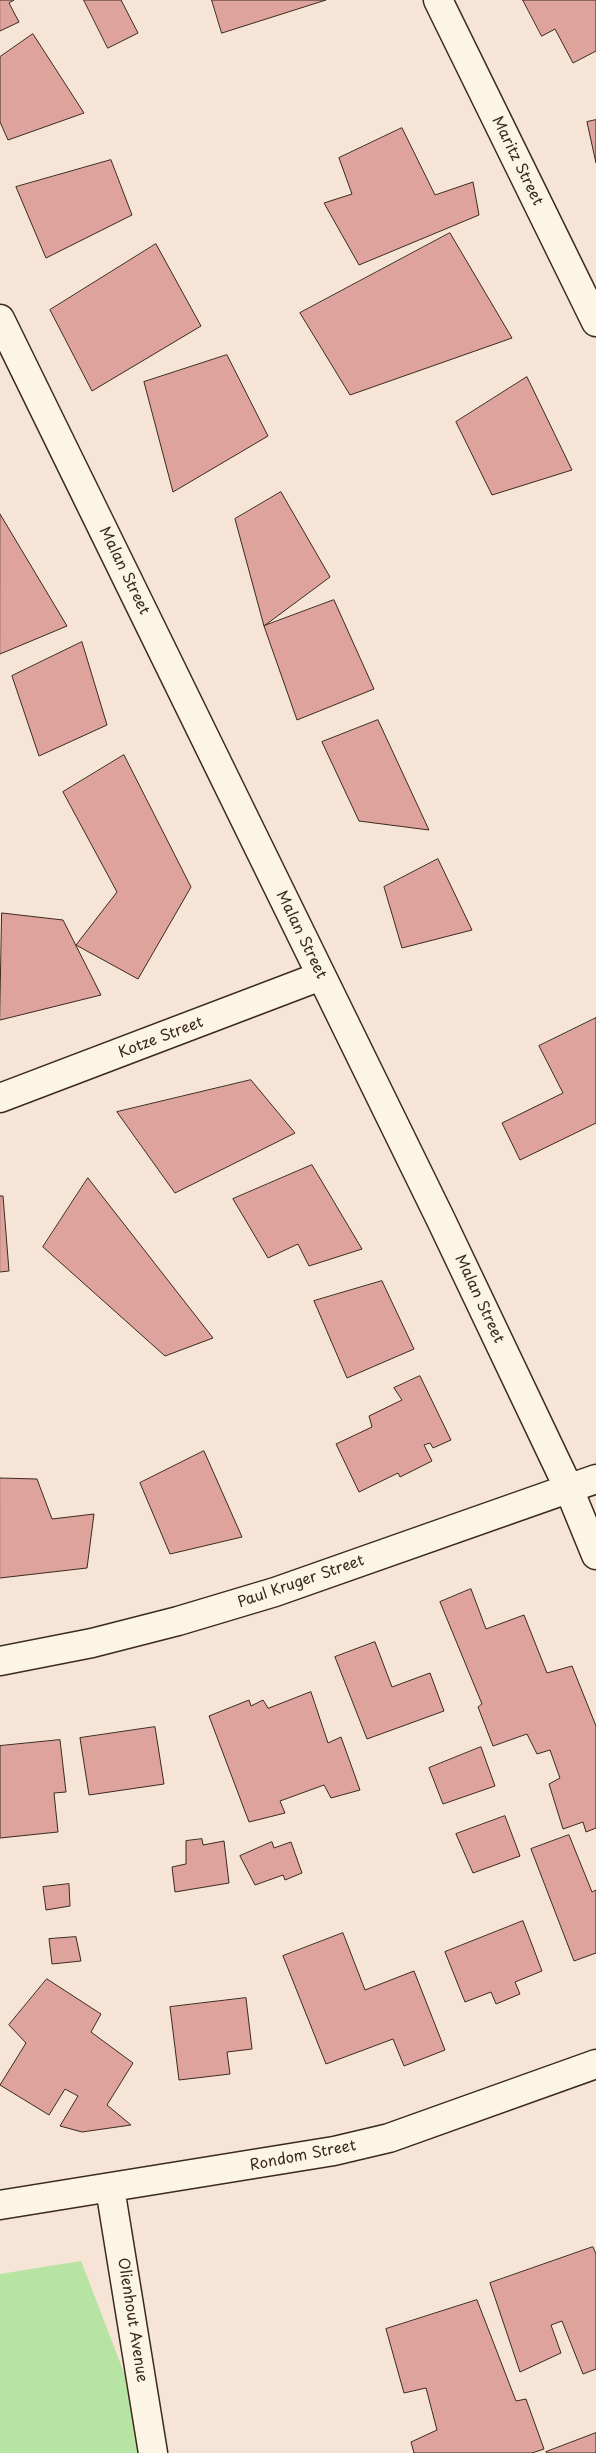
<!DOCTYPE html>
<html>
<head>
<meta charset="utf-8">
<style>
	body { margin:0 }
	canvas { display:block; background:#f6e5d6 }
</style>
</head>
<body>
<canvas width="596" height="2453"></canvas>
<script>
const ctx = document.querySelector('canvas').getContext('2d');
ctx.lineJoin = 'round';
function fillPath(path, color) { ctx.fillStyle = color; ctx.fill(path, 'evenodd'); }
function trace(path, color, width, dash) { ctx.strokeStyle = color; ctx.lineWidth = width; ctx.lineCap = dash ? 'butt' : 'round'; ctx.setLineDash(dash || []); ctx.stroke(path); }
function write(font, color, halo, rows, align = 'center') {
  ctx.font = font + ' "Playpen Sans",sans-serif'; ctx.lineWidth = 4; ctx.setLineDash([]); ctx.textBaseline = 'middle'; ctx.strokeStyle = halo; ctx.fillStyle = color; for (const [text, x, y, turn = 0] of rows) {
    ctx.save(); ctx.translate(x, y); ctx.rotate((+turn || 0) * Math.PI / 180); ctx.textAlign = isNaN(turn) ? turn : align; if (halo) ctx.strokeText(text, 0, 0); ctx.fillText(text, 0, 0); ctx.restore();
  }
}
const green = new Path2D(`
	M81 2261 155 2453H0V2274Z`);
const building = new Path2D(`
	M0 0H14L9 3 19 22 0 31Z
	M84 0H121L138 33 108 48Z
	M212 0H326L222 33Z
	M523 0H596V51L573 63 555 29 542 36Z
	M33 34 84 113 8 140 0 122V57Z
	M596 120V163L587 122Z
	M402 128 435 195 473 182 479 215 359 265 324 203 352 194 339 158Z
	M111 160 132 215 46 258 16 187Z
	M450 233 512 338 350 395 300 313Z
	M156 244 201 326 92 391 50 310Z
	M227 355 268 436 173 492 144 382Z
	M527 377 572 470 492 495 456 422Z
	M281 492 330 577 264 626 235 519Z
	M0 514 67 626 0 654Z
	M334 600 374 689 297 720 264 626Z
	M82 642 107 725 39 756 12 676Z
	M378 720 429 830 359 821 322 742Z
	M124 755 191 887 138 979 76 945 117 892 63 792Z
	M438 859 472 930 402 948 384 887Z
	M2 913 63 920 101 995 0 1020Z
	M596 1018V1123L520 1160 502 1123 563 1093 539 1046Z
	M251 1080 295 1133 175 1193 117 1112Z
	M312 1165 362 1249 309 1266 298 1244 268 1258 233 1199Z
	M88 1178 213 1338 165 1356 43 1247Z
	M0 1196H3L9 1271 0 1272Z
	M382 1281 414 1349 347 1378 314 1301Z
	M420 1376 451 1440 433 1448 430 1443 424 1445 432 1461 400 1477 398 1473 359 1492 336 1444 372 1427 369 1416 402 1400 394 1388Z
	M204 1451 242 1537 170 1554 140 1483Z
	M0 1478 37 1479 52 1519 94 1514 87 1568 0 1578Z
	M471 1589 486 1629 524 1615 547 1673 572 1666 596 1726V1828L586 1832 583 1822 563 1829 549 1784 560 1778 550 1750 537 1754 527 1734 493 1746 478 1707 482 1704 440 1602Z
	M375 1642 392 1687 430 1673 444 1711 367 1739 335 1657Z
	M311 1692 328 1743 341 1737 360 1790 331 1798 324 1785 280 1801 285 1813 249 1822 209 1716 249 1700 251 1706 263 1700 268 1708Z
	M155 1727 164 1784 89 1795 80 1738Z
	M60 1740 66 1792 54 1793 58 1832 0 1838V1746Z
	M481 1747 495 1786 443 1804 429 1768Z
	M505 1816 520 1856 473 1873 456 1834Z
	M569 1835 592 1892 596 1890V1953L574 1961 531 1849Z
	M202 1839 203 1845 224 1841 229 1883 175 1892 172 1867 186 1864V1841Z
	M272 1842 274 1848 291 1842 302 1873 285 1880 283 1875 255 1885 240 1856Z
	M69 1884 70 1906 46 1910 43 1887Z
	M523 1921 542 1971 515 1982 520 1994 496 2004 491 1992 465 2002 445 1952Z
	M343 1933 365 1990 414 1971 445 2050 404 2066 393 2039 326 2064 283 1956Z
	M76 1937 81 1961 52 1964 49 1939Z
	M47 1979 101 2014 91 2032 133 2063 107 2105 131 2125 82 2132 60 2126 78 2096 65 2089 49 2115 0 2085 26 2043 9 2025Z
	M246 1998 252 2049 227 2052 230 2074 179 2080 170 2007Z
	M593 2247 596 2254V2369L583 2374 562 2321 551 2325 561 2353 520 2372 490 2283Z
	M477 2300 516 2401 526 2399 544 2449 532 2453H414L411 2442 437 2430 426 2388 404 2393 386 2329Z
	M596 2433V2453H547L546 2452Z`);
const minor = new Path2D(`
	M438 0 596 322
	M0 319 441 1220 569 1489 596 1555
	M0 1098 321 976
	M0 1661 92 1643 178 1621 275 1592 596 1479
	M110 2188 153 2453
	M0 2205 334 2151 389 2138 596 2064`);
const streetNames = [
	["Maritz Street",517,161,64],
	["Malan Street",124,571,64],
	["Malan Street",301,935,64],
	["Kotze Street",161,1038,-21],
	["Malan Street",479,1299,65],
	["Paul Kruger Street",301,1582,-19],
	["Rondom Street",303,2156,-11],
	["Olienhout Avenue",132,2320,81]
];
fillPath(green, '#b7e4a3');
fillPath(building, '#dda39c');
trace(building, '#3b2a1e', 1);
trace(minor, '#3b2a1e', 31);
trace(minor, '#fcf5e5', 28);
write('15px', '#3b2a1e', '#fcf5e5', streetNames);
</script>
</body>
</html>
